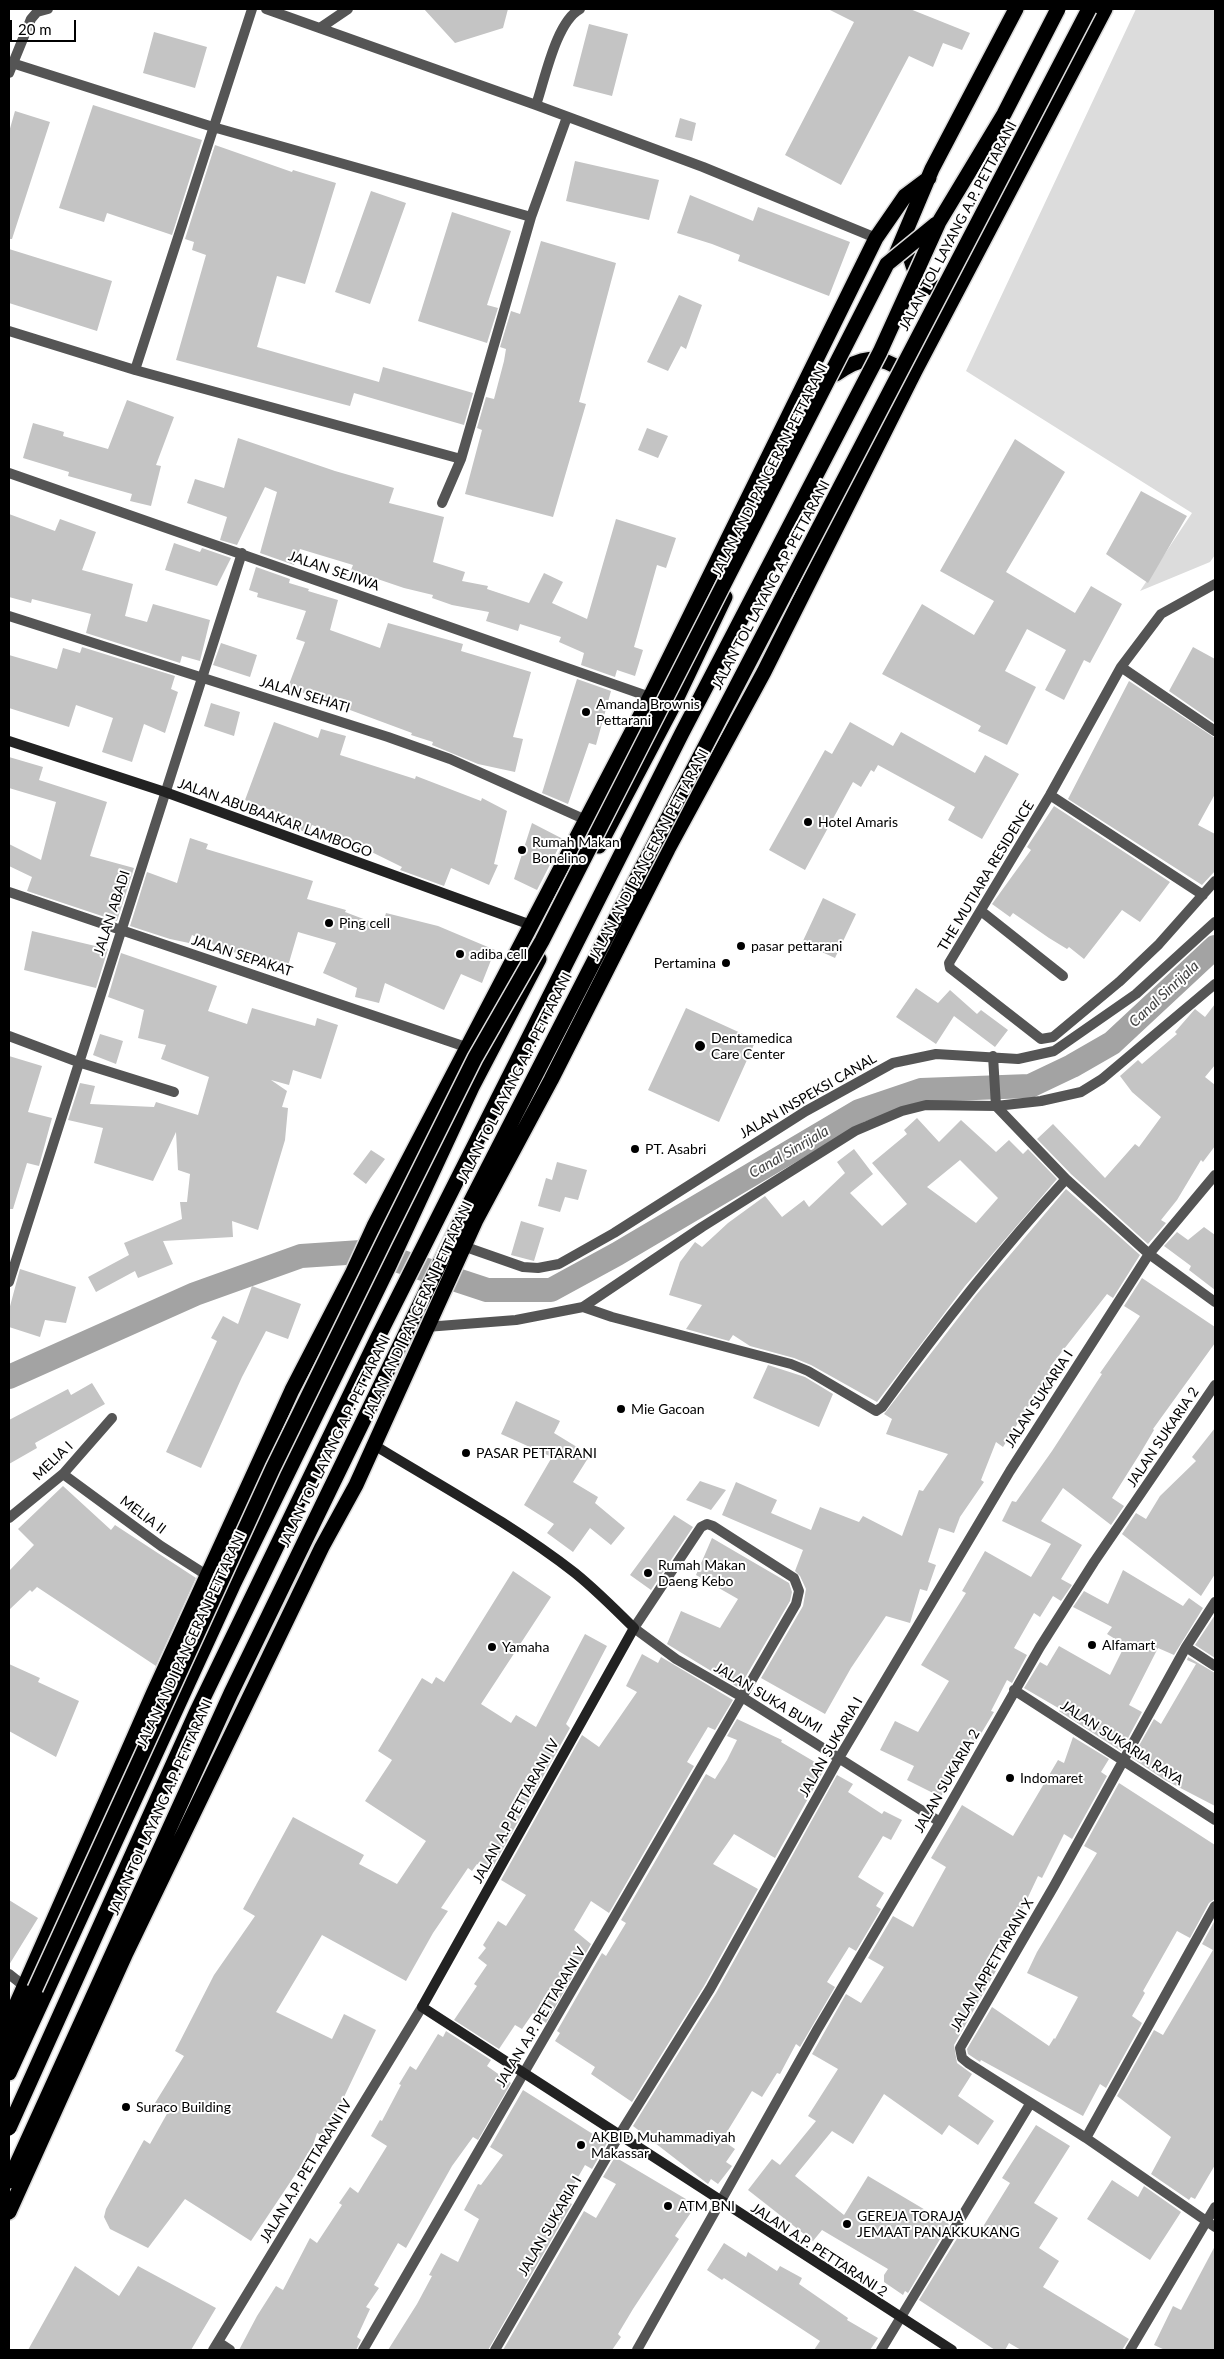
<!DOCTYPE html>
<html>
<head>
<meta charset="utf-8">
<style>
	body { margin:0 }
	#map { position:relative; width:1224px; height:2359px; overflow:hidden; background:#fff; font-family:Lato,sans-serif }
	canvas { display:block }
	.frame { position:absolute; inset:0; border:10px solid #000; pointer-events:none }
	.scale { position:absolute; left:10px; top:20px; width:66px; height:22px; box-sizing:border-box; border:2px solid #000; border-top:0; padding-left:6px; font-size:15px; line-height:18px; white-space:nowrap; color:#000; -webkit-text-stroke:4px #fff; paint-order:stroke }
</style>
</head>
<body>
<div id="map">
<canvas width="1224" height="2359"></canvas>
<div class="frame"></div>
<div class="scale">20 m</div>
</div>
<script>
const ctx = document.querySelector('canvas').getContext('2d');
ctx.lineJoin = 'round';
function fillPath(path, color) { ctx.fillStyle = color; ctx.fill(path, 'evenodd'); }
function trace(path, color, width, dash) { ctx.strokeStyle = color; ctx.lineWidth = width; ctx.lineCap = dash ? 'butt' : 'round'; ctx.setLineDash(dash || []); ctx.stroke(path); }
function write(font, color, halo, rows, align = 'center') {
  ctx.font = font + ' Lato,sans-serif'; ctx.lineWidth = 4; ctx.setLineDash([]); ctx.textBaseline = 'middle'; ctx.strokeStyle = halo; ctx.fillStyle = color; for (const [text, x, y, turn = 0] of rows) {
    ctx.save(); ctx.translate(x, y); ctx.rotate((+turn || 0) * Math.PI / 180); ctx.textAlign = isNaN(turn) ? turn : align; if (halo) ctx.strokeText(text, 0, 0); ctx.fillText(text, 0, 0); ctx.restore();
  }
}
const green = new Path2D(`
	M1136 9H1215V555L1210 562 1140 591 1192 513 966 371Z`);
const canal = new Path2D(`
	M9 1377 195 1294 301 1256 361 1252 381 1255 487 1290H551L617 1254 859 1111 921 1090 1030 1086 1072 1066 1112 1043 1215 947`);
const building = new Path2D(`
	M424 9H508L503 28 455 43Z
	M828 9H910L970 33 962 50 943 43 933 67 909 56 841 185 785 155 854 22Z
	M589 24 628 34 612 96 573 86Z
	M154 32 207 47 195 88 143 73Z
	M93 105 202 140 172 235 107 213 104 222 59 208Z
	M15 111 50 122 12 239H9V132Z
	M680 118 696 123 692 141 675 137Z
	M215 145 292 172 293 170 336 183 305 284 277 276 257 347 379 382 383 367 473 393 464 425 354 393 350 406 176 360 206 255 192 250 194 242 185 239Z
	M575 161 659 180 649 220 566 201Z
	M371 191 406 203 370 304 335 292Z
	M690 195 753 221 758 207 850 242 829 296 738 261 740 255 712 244 677 233Z
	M452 212 511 231 487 305 498 308 487 343 418 321Z
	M541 241 616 263 579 402 586 404 553 517 465 494 482 430 477 428 486 397 494 399 504 361 506 349 500 347 511 311 520 314Z
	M9 249 112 281 97 331 9 303Z
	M679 295 702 305 686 349 681 346 668 371 647 362Z
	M127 400 174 417 156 465 161 466 151 506 130 501 132 494 68 476 69 472 23 458 33 423 64 432 63 436 108 449Z
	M647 428 668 436 658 458 638 450Z
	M238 438 335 471 394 488 389 503 444 517 433 562 465 572 462 581 488 586 487 589 529 603 544 573 563 582 552 603 587 619 616 519 676 538 666 568 657 565 634 647 643 650 635 676 617 670 615 677 581 665 584 653 559 642 561 637 520 624 518 631 486 621 489 612 452 605 432 598 433 595 404 588 351 570 353 565 300 549 294 565 260 553 277 492 265 487 237 545 220 540 227 517 187 503 195 479 224 488Z
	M1015 439 1065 472 1006 572 1075 613 1091 586 1122 604 1090 663 1084 660 1064 700 1045 690 1066 650 1027 629 1005 671 1036 687 1007 745 978 731 981 726 882 674 922 604 974 635 994 601 940 571Z
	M1141 491 1187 516 1148 583 1106 554Z
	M9 514 55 531 60 519 96 532 82 570 133 584 125 616 147 622 153 604 210 620 200 661 182 656 180 663 86 633 91 614 32 599 31 603 9 597Z
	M174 543 200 552 202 548 231 558 217 586 165 570Z
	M256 567 290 579 289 583 309 589 308 591 338 600 330 630 380 648 388 623 463 644 461 651 531 672 513 737 523 739 515 772 478 764 432 745 433 742 411 735 412 733 288 687 305 642 296 639 306 611 257 597 258 593 249 590Z
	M221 643 257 655 250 677 213 665Z
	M82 647 175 676 171 689 178 692 165 733 144 724 132 762 102 752 113 718 76 705 69 727 9 708V655L57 669 63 648 80 653Z
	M1193 647 1215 659V723L1169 691Z
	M577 679 611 691 596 745 589 743 568 804 542 793Z
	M1129 681 1215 738V794L1198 825 1215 834V871L1202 885 1068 799Z
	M211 703 240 712 234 736 204 726Z
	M274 722 318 738 321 729 346 736 340 755 415 779 416 776 481 801 482 798 507 811 494 864 498 865 489 885 451 868 444 886 400 870 402 867 329 831 312 825 309 833 283 825 286 816 245 800Z
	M850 722 893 746 901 732 975 773 985 755 1019 774 982 839 948 820 955 807 878 765 874 772 871 770 861 787 853 782 805 870 769 850 825 750 832 754Z
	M9 757 43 767 39 780 107 802 90 856 134 868 117 921 27 891 32 877 9 866V844L41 860 56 802 9 788Z
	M1054 806 1170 882 1140 922 1122 910 1084 959 1069 947 1067 949 1049 938 1013 913 1010 917 992 904 1031 850 1027 847Z
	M532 823 563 839 537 890 514 879Z
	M190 838 208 844 206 849 313 881 307 899 346 910 345 912 382 926 386 913 438 926 495 950 482 983 461 974 444 1010 385 983 379 1003 355 997 357 988 323 973 336 943 298 932 288 966 254 955V958L223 949 192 935 189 943 170 939 130 926 147 872 177 883Z
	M823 898 856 914 835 958 802 943Z
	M32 931 108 949 96 988 24 970Z
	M121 953 217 986 208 1011 247 1024 252 1008 315 1026 317 1018 338 1025 321 1079 293 1070 289 1085 271 1080 287 1091 282 1107 288 1108 285 1140 258 1230 232 1221 233 1237 163 1241 173 1264 138 1278 135 1271 96 1292 88 1277 129 1255 124 1243 182 1219 180 1202H187L190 1174 178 1170 176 1132 153 1181 94 1163 103 1128 68 1120 80 1083 95 1086 90 1104 154 1107 156 1102 198 1115 209 1077 161 1059 166 1045 138 1038 144 1010 108 997Z
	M916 988 938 1003 950 990 977 1014 981 1010 1008 1030 995 1047 954 1016 936 1044 896 1017Z
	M1215 1004V1065L1205 1077 1215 1085V1146L1203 1162 1201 1160 1177 1200 1161 1220 1166 1223 1148 1244 1071 1174 1037 1139 1053 1124 1105 1178 1135 1144 1139 1147 1161 1117 1132 1092 1120 1076 1138 1060 1142 1064 1177 1034 1175 1032 1195 1009 1205 1017Z
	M686 1008 756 1040 719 1122 648 1090Z
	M100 1034 123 1041 116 1064 93 1055Z
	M9 1056 42 1066 28 1112 52 1118 39 1166 27 1163 13 1209H9Z
	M917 1118 939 1142 961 1120 996 1152 1009 1140 1023 1154 1028 1149 1057 1179 965 1286 877 1402 811 1365 794 1358 750 1346 733 1335 729 1341 686 1329 702 1305 669 1295 680 1262 695 1242 702 1247 728 1223 765 1196 782 1217 804 1200 809 1207 845 1173 837 1162 854 1149 873 1174 850 1193 882 1226 907 1204 872 1163 907 1134 904 1130ZM960 1160 998 1198 976 1223 927 1187Z
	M371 1150 385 1159 366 1184 353 1174Z
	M557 1162 587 1170 578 1200 565 1197 560 1212 538 1206 546 1178 552 1180Z
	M1066 1189 1140 1255 1113 1298 1107 1294 1050 1367 1056 1371 1044 1392 1039 1389 1003 1447 996 1442 981 1480 984 1482 960 1517 954 1533 939 1528 928 1562 936 1565 927 1591 920 1589 910 1623 886 1616 851 1668 825 1714 761 1678 803 1606 806 1589 800 1576 795 1571 803 1550 722 1515 736 1482 777 1500 771 1513 811 1530 820 1507 859 1522 863 1516 902 1536 919 1490 923 1491 948 1454 886 1434 892 1419 884 1414 976 1295Z
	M521 1221 544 1228 534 1261 511 1255Z
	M1204 1227 1215 1235V1290L1189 1270 1191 1266 1164 1246 1177 1232 1188 1240Z
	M20 1269 76 1287 66 1323 45 1320 40 1337 9 1327V1310Z
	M1142 1278 1215 1327V1343L1153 1429 1154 1430 1141 1452 1112 1498 1124 1506 1111 1525 1063 1488 1041 1521 1082 1545 1061 1579 1072 1585 1061 1601 1053 1596 1040 1617 1034 1613 1014 1648 1027 1655 1012 1683 1007 1680 991 1711 994 1712 976 1742 970 1738 941 1797 907 1780 914 1766 880 1750 895 1721 918 1732 949 1681 921 1665 966 1593 962 1591 985 1551 1031 1577 1051 1544 1002 1521 1012 1501 1016 1502 1052 1451 1102 1374 1100 1373 1140 1316 1124 1306Z
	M252 1286 301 1304 288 1339 266 1331 242 1377 201 1468 166 1452 217 1341 211 1338 223 1316 238 1324Z
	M768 1365 805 1377 833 1394 819 1427 753 1398Z
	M92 1383 105 1404 35 1443 37 1448 9 1464V1420L68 1389 71 1395Z
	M516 1401 560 1421 554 1433 590 1455 573 1482 598 1497 595 1503 625 1528 611 1545 590 1528 573 1552 547 1533 554 1524 524 1505 552 1457 501 1434Z
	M1215 1428V1574L1201 1596 1122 1534 1136 1513 1146 1519 1160 1496 1196 1461 1192 1457Z
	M700 1481 726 1490 711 1510 686 1500Z
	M63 1486 111 1530 115 1525 196 1578 156 1666 37 1587 32 1592 30 1590 9 1610V1571L34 1545 18 1529Z
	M674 1515 693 1527 651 1590 630 1575Z
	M712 1538 789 1583 792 1592 790 1601 739 1688 667 1644 681 1611 720 1628 738 1599 696 1575Z
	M1123 1570 1183 1606 1189 1598 1203 1608 1174 1655 1158 1648 1129 1705 1142 1712 1121 1751 1059 1711 1060 1709 1024 1688 1040 1662 1047 1666 1059 1646 1110 1675 1125 1645 1107 1634 1112 1627 1073 1607 1084 1591 1108 1604Z
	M513 1571 551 1597 481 1704 511 1723 516 1715 536 1727 585 1634 607 1646 566 1724 570 1728 490 1872 477 1864 472 1871 468 1868 441 1908 448 1911 433 1933 406 1981 322 1935 276 2012 332 2039 344 2014 376 2030 334 2118 339 2121 328 2139 317 2133 311 2151 251 2241 185 2199 148 2248 110 2229 104 2217 106 2209 144 2140 150 2144 168 2112 155 2103 184 2056 175 2051 214 1975 255 1916 243 1909 293 1817 364 1855 359 1864 397 1884 426 1841 365 1801 392 1760 378 1751 422 1678 432 1684 436 1677 444 1682Z
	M1215 1615V1658L1195 1645Z
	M642 1654 658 1663 661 1657 733 1700 715 1730 708 1727 687 1762 694 1766 609 1913 591 1901 574 1930 591 1944 546 2023 533 2013 522 2029 515 2025 499 2049 454 2020 477 1986 474 1984 487 1965 478 1958 486 1948 483 1945 498 1921 506 1926 526 1895 501 1880 582 1735 599 1747 637 1692 626 1686Z
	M1188 1657 1215 1673V1806L1165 1780 1132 1758 1154 1719 1161 1724 1196 1664 1187 1660Z
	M9 1664 40 1678 38 1682 79 1701 56 1757 9 1731Z
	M737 1719 782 1740 781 1742 825 1768 775 1858 734 1834 713 1864 758 1889 704 1986 632 2102 591 2074 595 2067 555 2041 560 2033 557 2031 602 1953 606 1956 626 1923 621 1920 706 1774 715 1779 727 1760 737 1740 727 1736Z
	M1073 1737 1109 1759 1101 1772 1107 1776 1072 1839 1064 1834 1042 1878 1038 1876 1021 1912 1025 1914 1016 1931 1012 1929 991 1966 997 1969 954 2045 957 2063 972 2074 958 2096 994 2121 978 2145 949 2125 942 2135 884 2094 853 2144 832 2131 795 2176 844 2215 868 2176 949 2224 908 2293 905 2291 903 2295 884 2282V2275L888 2269 822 2230 813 2241 748 2190 772 2159 780 2165 816 2121 808 2116 838 2069 812 2054 846 1994 861 2003 884 1967 868 1958 893 1916 913 1927 946 1867 931 1858 962 1805 1013 1836 1058 1760 1064 1763Z
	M837 1775 853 1784 848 1792 882 1814 884 1811 902 1820 891 1840 883 1836 858 1877 884 1893 876 1906 881 1909 856 1951 849 1947 827 1982 835 1987 800 2047 796 2044 780 2074 777 2073 762 2097 752 2091 722 2140 735 2149 726 2162 732 2166 718 2184 711 2179 708 2184 633 2126 716 1993Z
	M1119 1783 1215 1845V1899L1209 1903 1190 1938 1177 1931 1143 1991 1145 1993 1132 2016 1142 2023 1106 2088 1100 2084 1083 2116 981 2060 980 2062 968 2054 967 2049 992 2007 1049 2046 1054 2038 1055 2039 1078 1997 1027 1973 1037 1952 1097 1853 1084 1846Z
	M9 1900 38 1918 9 1965Z
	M1215 1920V2165L1195 2199 1191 2197 1189 2200 1151 2174 1171 2137 1117 2096 1154 2030 1163 2035 1213 1950 1202 1944Z
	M446 2031 491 2060 487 2066 511 2083 478 2140 473 2137 452 2166 406 2248 398 2243 374 2285 379 2288 366 2307 370 2309 357 2337 361 2340 356 2350H239L257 2316 276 2286 283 2290 310 2238 317 2243 342 2205 339 2203 350 2187 358 2193 387 2146 371 2136 380 2120 382 2121 401 2085 399 2084 410 2066 416 2070 438 2034 443 2037Z
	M523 2090 607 2143 592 2169 585 2165 565 2200 572 2204 488 2350H388L417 2304 432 2276 429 2275 441 2253 458 2262 479 2219 464 2210 478 2184 481 2185 503 2155 490 2147Z
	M1036 2125 1070 2146 1034 2203 1058 2218 1039 2248 1059 2261 1043 2287 1129 2339 1122 2350H1021L1009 2343 1005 2350H995L919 2300 961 2232 966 2235 968 2232 976 2238 1010 2183 1002 2178Z
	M615 2157 696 2205 675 2236 679 2239 633 2309 618 2334 621 2337 612 2350H503L584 2211 596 2218 616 2184 603 2177Z
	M1112 2180 1138 2197 1144 2186 1181 2212 1150 2260 1087 2219Z
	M724 2243 746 2257 748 2252 777 2271 780 2266 802 2278 799 2284 848 2318 847 2320 878 2338 870 2350H814L820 2341 724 2278 722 2280 707 2270Z
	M1215 2246V2350H1165L1154 2345 1173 2306 1181 2310Z
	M75 2266 119 2296 138 2266 216 2308 191 2350H28Z`);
const street = new Path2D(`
	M266 9 536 105 703 167 876 238
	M320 28 348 9
	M12 63 213 127 531 217
	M9 73 31 19 37 12 48 9
	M536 105C545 79 556 22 580 9
	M9 331 135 370 461 459
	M135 370 252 9
	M9 473 650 697
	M442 503 461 459 531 217 567 117
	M1215 584 1161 614 1121 667 1050 795 949 963 950 968 1041 1039 1053 1037 1119 982 1159 944 1215 881
	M9 616 388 737 450 759 586 820
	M1121 667 1215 731
	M1050 795 1203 895
	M9 892 466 1047
	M981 911 1063 976
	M9 1036 78 1062 174 1092
	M993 1056 996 1106 1066 1179 1149 1254 1215 1302
	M463 1246 523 1267 538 1268 559 1264 614 1233 806 1111 893 1063 936 1054 1018 1059 1054 1051 1136 994 1215 922
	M9 1282 242 553
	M583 1307 612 1317 791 1364 808 1371 876 1411 882 1407C939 1328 1000 1251 1066 1179
	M426 1327 516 1320 583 1307 702 1227 855 1131 902 1111 926 1105 996 1106 1041 1101 1081 1092 1102 1079 1215 984
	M63 1474 161 1546 208 1576
	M9 1518 63 1474 112 1418
	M1215 1602 1186 1647 1054 1886 960 2048 962 2058 968 2063 1086 2138 1215 2227
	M1186 1647 1215 1666
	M1014 1690 1215 1820
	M9 1974 24 1986
	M1086 2138 1215 1906
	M218 2342 230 2350
	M213 2350 422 2007
	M363 2350C509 2103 651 1853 796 1604L799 1591 794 1578 713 1526 707 1524 701 1527 634 1628 676 1659 742 1697 940 1822
	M495 2350 620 2134 710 1989 839 1758 1010 1471 1149 1254 1215 1175
	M637 2350 817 2030 940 1822 1040 1647 1094 1562 1215 1385
	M881 2350 1030 2104
	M1130 2350 1215 2207`);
const secondary = new Path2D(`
	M9 741 165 792 531 925
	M374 1445C441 1486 512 1524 575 1573 596 1590 615 1609 634 1628L422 2007 952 2350`);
const highway = new Path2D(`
	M905 237C911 255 913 290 938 288 944 287 948 288 953 284
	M894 259 932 169 1016 9
	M836 374C860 357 878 353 903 371L905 380
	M599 846 672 708 725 597
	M9 2021 153 1694 292 1390 352 1274 374 1226 650 697 876 238 905 196 929 178
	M9 2045 35 1989
	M9 2073 233 1585 388 1268 472 1087 539 959
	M9 2181 231 1693 453 1236 633 885
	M9 2212 126 1953 322 1547 356 1485 476 1220 551 1080 668 849 764 672 915 371 1105 9`);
const highwayBridge = new Path2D(`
	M633 885 1089 9
	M35 1989 273 1468 385 1239 475 1058 542 941 887 264 936 224
	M9 2128 196 1713 378 1337 682 733 880 352 939 222 1004 114 1058 9`);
const markers = [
	[586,712,5,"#000"],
	[808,822,5,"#000"],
	[522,850,5,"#000"],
	[329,923,5,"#000"],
	[741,946,5,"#000"],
	[460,954,5,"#000"],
	[726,963,5,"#000"],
	[700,1046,6,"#000"],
	[635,1149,5,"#000"],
	[621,1409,5,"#000"],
	[466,1453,5,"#000"],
	[648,1573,5,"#000"],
	[1092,1645,5,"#000"],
	[492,1647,5,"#000"],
	[1010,1778,5,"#000"],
	[126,2107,5,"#000"],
	[581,2145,5,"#000"],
	[668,2206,5,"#000"],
	[847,2224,5,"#000"]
];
const streetNames = [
	["JALAN TOL LAYANG A.P. PETTARANI",958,226,-62],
	["JALAN ANDI PANGERAN PETTARANI",770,470,-63],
	["JALAN SEJIWA",334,571,19],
	["JALAN TOL LAYANG A.P. PETTARANI",771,585,-62],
	["JALAN SEHATI",305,695,17],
	["JALAN ABUBAAKAR LAMBOGO",275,818,20],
	["JALAN ANDI PANGERAN PETTARANI",649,855,-62],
	["THE MUTIARA RESIDENCE",986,876,-59],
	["JALAN ABADI",112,913,-72],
	["JALAN SEPAKAT",242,956,18],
	["JALAN TOL LAYANG A.P. PETTARANI",515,1078,-63],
	["JALAN INSPEKSI CANAL",808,1096,-30],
	["JALAN ANDI PANGERAN PETTARANI",418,1310,-65],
	["JALAN SUKARIA I",1039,1399,-57],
	["JALAN SUKARIA 2",1163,1437,-56],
	["JALAN TOL LAYANG A.P. PETTARANI",335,1441,-64],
	["MELIA I",53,1461,-44],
	["MELIA II",143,1515,37],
	["JALAN ANDI PANGERAN PETTARANI",191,1640,-65],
	["JALAN SUKA BUMI",768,1698,31],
	["JALAN SUKARIA RAYA",1122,1743,33],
	["JALAN SUKARIA I",831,1747,-60],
	["JALAN SUKARIA 2",947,1781,-60],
	["JALAN TOL LAYANG A.P. PETTARANI",161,1807,-66],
	["JALAN A.P PETTARANI IV",516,1811,-61],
	["JALAN APPETTARANI X",992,1965,-60],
	["JALAN A.P. PETTARANI V",541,2017,-59],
	["JALAN A.P. PETTARANI IV",306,2171,-59],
	["JALAN SUKARIA I",550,2226,-60],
	["JALAN A.P. PETTARANI 2",819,2250,33]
];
const poiNames = [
	["Amanda Brownis",596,704],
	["Pettarani",596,720],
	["Hotel Amaris",818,822],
	["Rumah Makan",532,842],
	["Bonelino",532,858],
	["Ping cell",339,923],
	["pasar pettarani",751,946],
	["adiba cell",470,954],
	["Pertamina",716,963,"right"],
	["Dentamedica",711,1038],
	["Care Center",711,1054],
	["PT. Asabri",645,1149],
	["Mie Gacoan",631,1409],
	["PASAR PETTARANI",476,1453],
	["Rumah Makan",658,1565],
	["Daeng Kebo",658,1581],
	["Alfamart",1102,1645],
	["Yamaha",502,1647],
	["Indomaret",1020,1778],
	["Suraco Building",136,2107],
	["AKBID Muhammadiyah",591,2137],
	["Makassar",591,2153],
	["ATM BNI",678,2206],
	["GEREJA TORAJA",857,2216],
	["JEMAAT PANAKKUKANG",857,2232]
];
const waterNames = [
	["Canal Sinrijala",1164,994,-43],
	["Canal Sinrijala",789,1152,-30]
];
fillPath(green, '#dcdcdc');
trace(canal, '#a3a3a3', 24);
fillPath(building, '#c4c4c4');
trace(highway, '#dbdbdb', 18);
trace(street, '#555', 10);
trace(secondary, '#222', 10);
trace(highway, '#000', 15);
trace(highwayBridge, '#dbdbdb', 18, []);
trace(highwayBridge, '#000', 15);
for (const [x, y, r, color] of markers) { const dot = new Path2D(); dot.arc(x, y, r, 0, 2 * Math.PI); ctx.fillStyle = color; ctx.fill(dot); trace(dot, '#fff', 2); }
write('14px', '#000', '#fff', streetNames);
write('14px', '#000', '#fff', poiNames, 'left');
write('italic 15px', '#444', '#fff', waterNames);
</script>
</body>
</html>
